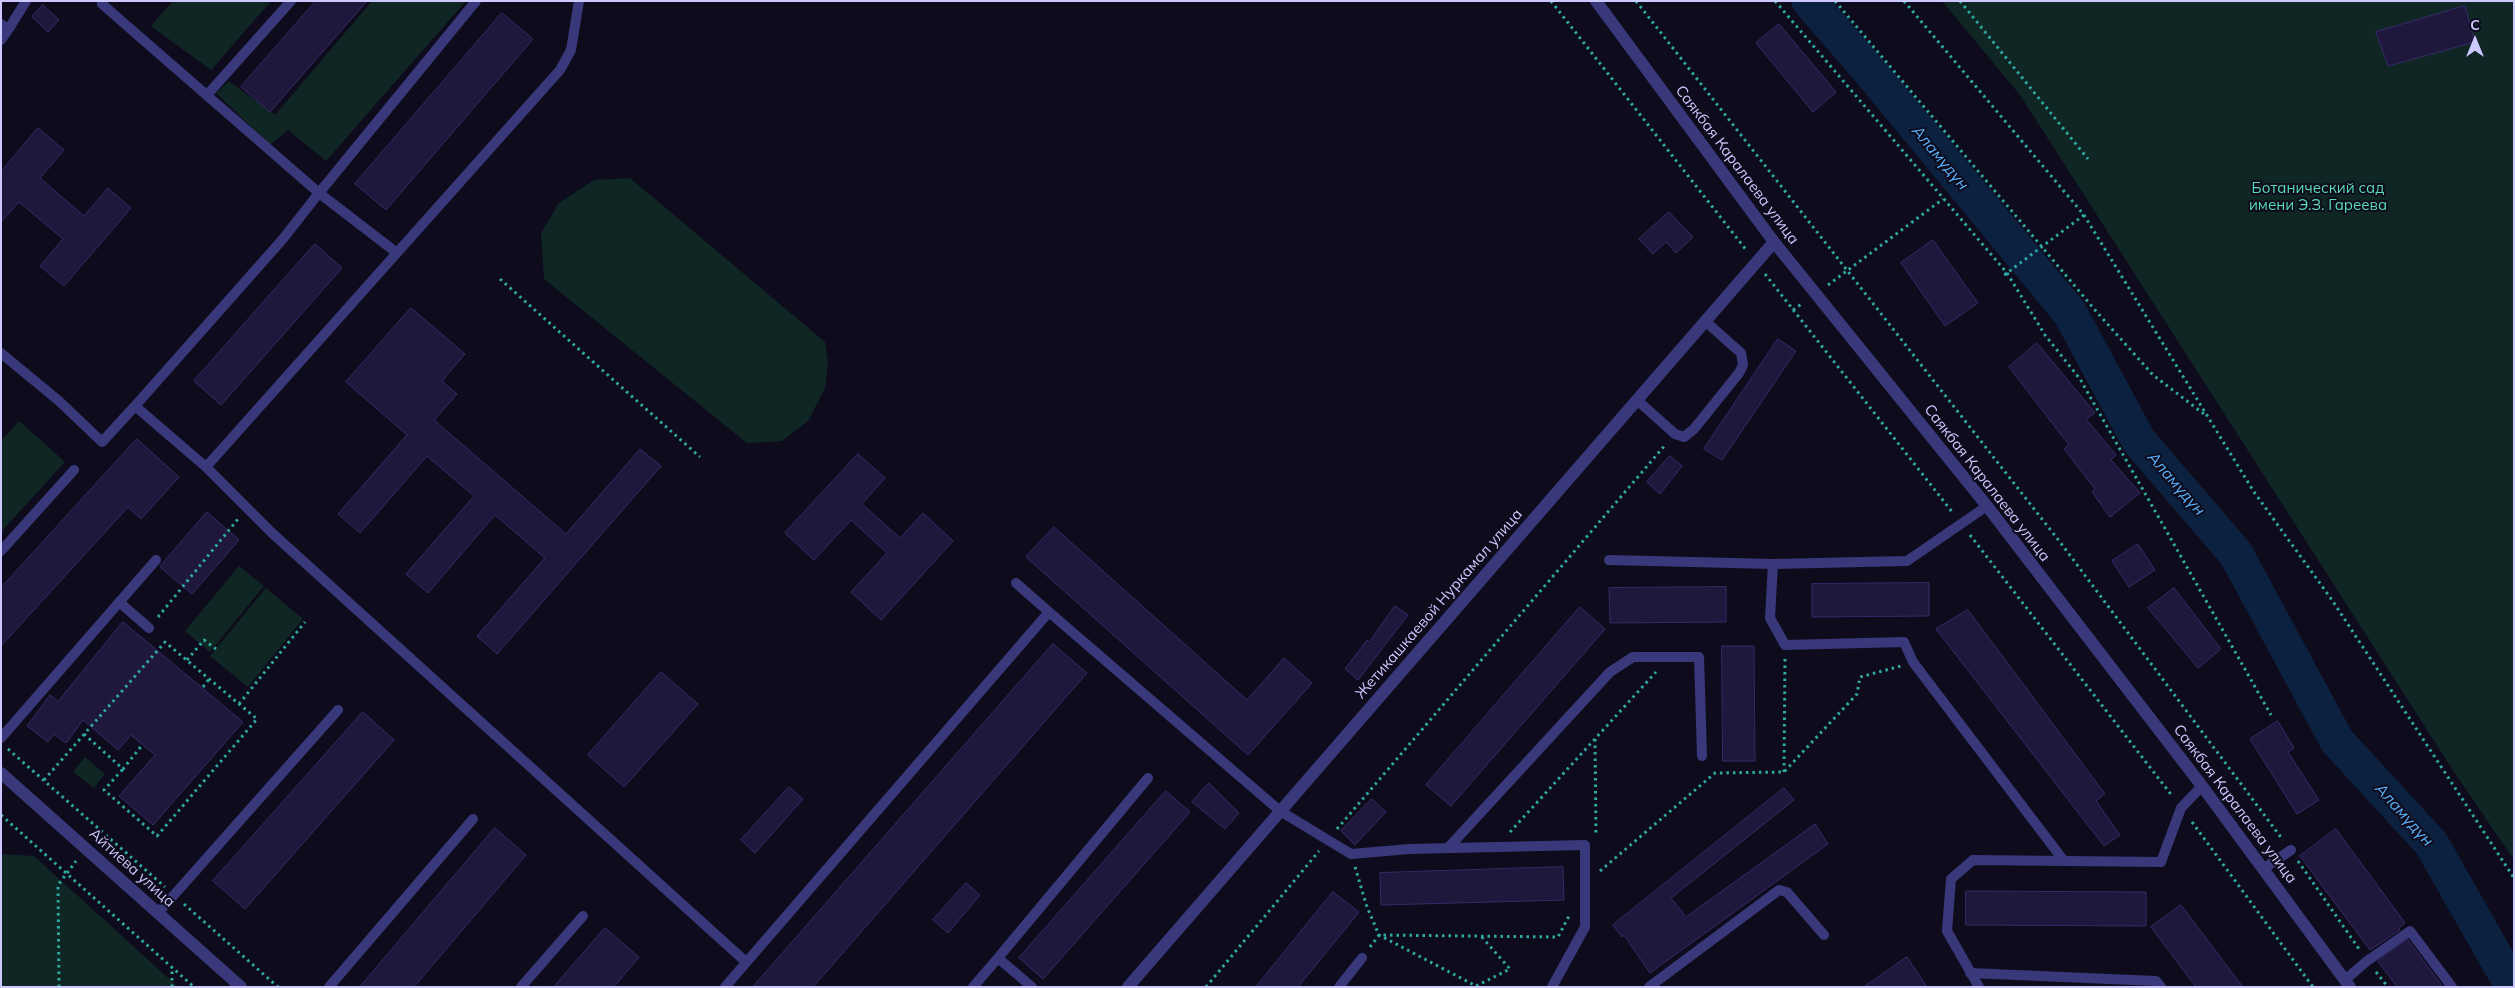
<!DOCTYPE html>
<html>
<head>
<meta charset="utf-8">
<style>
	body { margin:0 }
	#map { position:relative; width:2515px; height:988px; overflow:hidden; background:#0e0c1c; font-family:Mulish,sans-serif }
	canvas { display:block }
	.frame { position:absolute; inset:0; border:2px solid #cdc8fe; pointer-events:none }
	.north { position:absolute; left:2450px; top:15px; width:50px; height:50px; -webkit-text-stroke:4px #0e0c1c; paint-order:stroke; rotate:0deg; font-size:14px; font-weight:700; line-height:20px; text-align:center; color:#cdc8fe }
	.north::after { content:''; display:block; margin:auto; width:18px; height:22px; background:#cdc8fe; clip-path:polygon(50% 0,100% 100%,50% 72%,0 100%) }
</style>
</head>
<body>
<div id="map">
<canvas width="2515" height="988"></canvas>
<div class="frame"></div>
<div class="north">С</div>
</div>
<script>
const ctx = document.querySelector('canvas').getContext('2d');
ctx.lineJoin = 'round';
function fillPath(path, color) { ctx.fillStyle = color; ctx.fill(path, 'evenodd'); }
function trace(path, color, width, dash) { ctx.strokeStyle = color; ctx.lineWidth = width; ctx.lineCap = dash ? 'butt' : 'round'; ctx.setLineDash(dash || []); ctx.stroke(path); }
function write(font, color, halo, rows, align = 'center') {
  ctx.font = font + ' Mulish,sans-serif'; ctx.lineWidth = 4; ctx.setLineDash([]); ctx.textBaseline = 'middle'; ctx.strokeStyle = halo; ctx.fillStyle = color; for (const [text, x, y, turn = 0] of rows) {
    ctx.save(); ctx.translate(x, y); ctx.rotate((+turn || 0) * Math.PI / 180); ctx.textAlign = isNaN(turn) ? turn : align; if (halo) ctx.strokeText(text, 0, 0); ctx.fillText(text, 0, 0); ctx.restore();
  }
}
const green = new Path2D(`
	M173 1H271L211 70 151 26Z
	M372 1H466L326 161 288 130 270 145 216 93 229 81 275 115Z
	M1942 1H2514V860L2454 772 2020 95Z
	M630 178 825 342 828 362 825 388 808 421 782 441 747 443 544 279 541 233 559 203 594 180Z
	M19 421 65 462 1 532V441Z
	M239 566 264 586 210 652 185 631Z
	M266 588 303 619 248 687 210 656Z
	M85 757 105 774 94 788 73 772Z
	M1 854 34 856 178 987H1Z`);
const river = new Path2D(`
	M1809 1 1873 75 2070 313 2139 441 2236 554 2337 741 2431 843 2513 987`);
const building = new Path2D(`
	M316 1H367L270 112 241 87Z
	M43 5 59 20 48 32 32 17Z
	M2465 6 2475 42 2388 66 2376 32Z
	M502 13 533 39 386 210 355 184Z
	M1779 24 1836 92 1813 112 1756 43Z
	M38 128 64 150 40 178 84 216 108 188 131 208 64 286 40 266 63 239 19 202 1 222V172Z
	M1669 212 1693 237 1676 253 1666 242 1653 254 1639 239Z
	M1933 240 1978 303 1945 326 1901 263Z
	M315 244 342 268 221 405 194 381Z
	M411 308 465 354 442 381 457 394 434 420 566 534 640 449 661 466 497 654 477 636 545 558 495 515 428 593 406 574 474 496 427 456 360 533 338 514 407 435 346 382Z
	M1778 339 1796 351 1722 460 1704 449Z
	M2037 343 2095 413 2086 419 2116 455 2111 460 2140 493 2110 517 2092 492 2095 489 2064 449 2069 445 2009 367Z
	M137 439 179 477 141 519 128 507 1 646V588Z
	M858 454 885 478 862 504 900 538 923 513 953 541 881 620 851 592 887 553 851 520 814 560 785 533Z
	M1670 456 1682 466 1660 494 1647 482Z
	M207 512 239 540 192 594 160 567Z
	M1054 527 1247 700 1284 658 1312 683 1248 755 1026 557Z
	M2138 544 2155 570 2129 587 2112 561Z
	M1929 583V616L1812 617V584Z
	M1726 587V622L1610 623 1609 588Z
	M2174 588 2221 649 2198 668 2148 608Z
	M1395 606 1408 615 1358 680 1345 669 1367 640 1369 642Z
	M1580 607 1605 629 1451 806 1426 785Z
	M1968 610 2105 794 2096 801 2120 835 2104 846 1936 629Z
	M123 622 243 722 153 825 119 796 155 755 131 735 118 750 83 720 66 743 54 734 48 742 27 726 50 695 58 701Z
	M1053 644 1087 673 882 908 813 987H753Z
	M1722 646H1754L1755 761H1723Z
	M661 672 698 704 624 787 588 755Z
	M363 712 394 740 245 909 213 881Z
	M2278 721 2294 748 2288 752 2319 800 2297 814 2250 739Z
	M1209 783 1239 813 1225 829 1192 802Z
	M789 787 803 799 755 853 741 840Z
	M1784 788 1794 800 1671 898 1686 917 1815 824 1828 844 1650 973 1624 935 1622 937 1613 925Z
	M1166 791 1190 812 1043 979 1019 958Z
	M1372 799 1386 812 1355 845 1341 831Z
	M495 828 526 855 414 987H360Z
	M2336 829 2405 923 2399 928 2400 930 2370 950 2300 856Z
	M1563 867 1564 900 1381 905 1380 873Z
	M966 883 980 895 948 933 933 920Z
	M1966 891 2146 892V926L1966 925Z
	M1333 892 1359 912 1298 987H1256Z
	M2181 905 2243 987H2196L2151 927Z
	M605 928 639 957 614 987H554Z
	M2408 940 2443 987H2397L2380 964 2378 961Z
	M1907 957 1927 987H1864Z`);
const path = new Path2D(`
	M1551 1 1747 251
	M1636 1 2060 542 2283 840
	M1775 1 2007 273 2045 335 2080 379 2271 715
	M1835 1 2095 310 2153 375 2204 414
	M1904 1 2084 215 2254 492 2332 600 2514 878
	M1960 1 2088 159
	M2007 273 2003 276 2084 215
	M1765 274 1953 513
	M500 279 700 457
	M1828 285 1943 199
	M1793 310 1803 303
	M1970 535 2173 797
	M158 617 238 519
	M187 660 204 640 216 649
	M203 687 209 679
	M239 704 305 622
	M84 734 123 769 143 744
	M1595 739 1596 836
	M8 749 165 887
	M1784 772 1785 658
	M44 780 165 642 257 719 157 836 104 790 123 769
	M1 815 194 987
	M2192 822 2313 987
	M1337 829 1666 444
	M1510 832 1656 672
	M2298 861 2359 949
	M1355 867 1367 907 1379 935 1476 986 1510 969 1480 935
	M1600 871 1715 773 1784 772 1857 694 1860 677 1901 666
	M184 904 278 987
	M1370 947 1379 935 1558 937 1570 914
	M2376 972 2388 987
	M59 987 58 885 76 861
	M172 987V967
	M1206 987 1319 851`);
const service = new Path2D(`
	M103 1 102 4 319 193 282 240 135 406
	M1 24 8 30 26 1
	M1 40 8 30
	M207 95 291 1
	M397 253 319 193 476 1
	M1 353 59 401 102 442 135 406 206 467 272 533 746 962
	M1637 400 1675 434 1684 437 1694 429 1739 373 1743 365 1741 353 1705 321
	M206 467 560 70 571 50 579 1
	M1 551 74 470
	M1609 560 1773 564 1907 561 1987 506
	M1773 564 1770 618 1785 645 1904 642 1913 662 2064 861
	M1016 583 1049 612
	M119 602 149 628
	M1 738 156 560
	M1448 848 1610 672 1633 657H1699L1702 756
	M2263 869 2291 850
	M158 913 338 710
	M998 958 1148 778
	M1970 973 2156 981 2161 987
	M2345 980 2367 961 2410 931 2452 987
	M329 987 473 819
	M521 987 583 916
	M725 987 1049 612 1280 811 1351 854 1410 849 1585 845V927L1552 987
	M973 987 998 958 1032 987
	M1339 987 1362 958
	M1649 987 1779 890 1787 892 1824 935
	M1979 987 1947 931 1951 879 1973 860 2161 862 2181 808 2202 786`);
const minor = new Path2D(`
	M1596 1 1774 242 1987 506 2202 786 2350 987
	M1 773 241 987
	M1128 987 1774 242`);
const streetNames = [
	["Саякбая Каралаева улица",1737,165,53],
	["Саякбая Каралаева улица",1987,483,52],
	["Жетикашкаевой Нуркамал улица",1439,604,-49],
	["Саякбая Каралаева улица",2235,804,53],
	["Айтиева улица",132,868,42]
];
const parkNames = [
	["Ботанический сад",2318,188],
	["имени Э.З. Гареева",2318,205]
];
const waterNames = [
	["Аламүдүн",1940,158,50],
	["Аламүдүн",2176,484,49],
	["Аламүдүн",2404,815,48]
];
fillPath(green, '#0f2625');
trace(river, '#0c213f', 35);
fillPath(building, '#1f183c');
trace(building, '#362b68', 1);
trace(path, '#2faaa1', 3, [2.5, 4]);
trace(service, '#39387a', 10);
trace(minor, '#39387a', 12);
write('15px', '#cdc8fe', '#0e0c1c', streetNames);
write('15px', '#57dbb8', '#0e0c1c', parkNames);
write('italic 16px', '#58b2fb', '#0e0c1c', waterNames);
</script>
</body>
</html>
